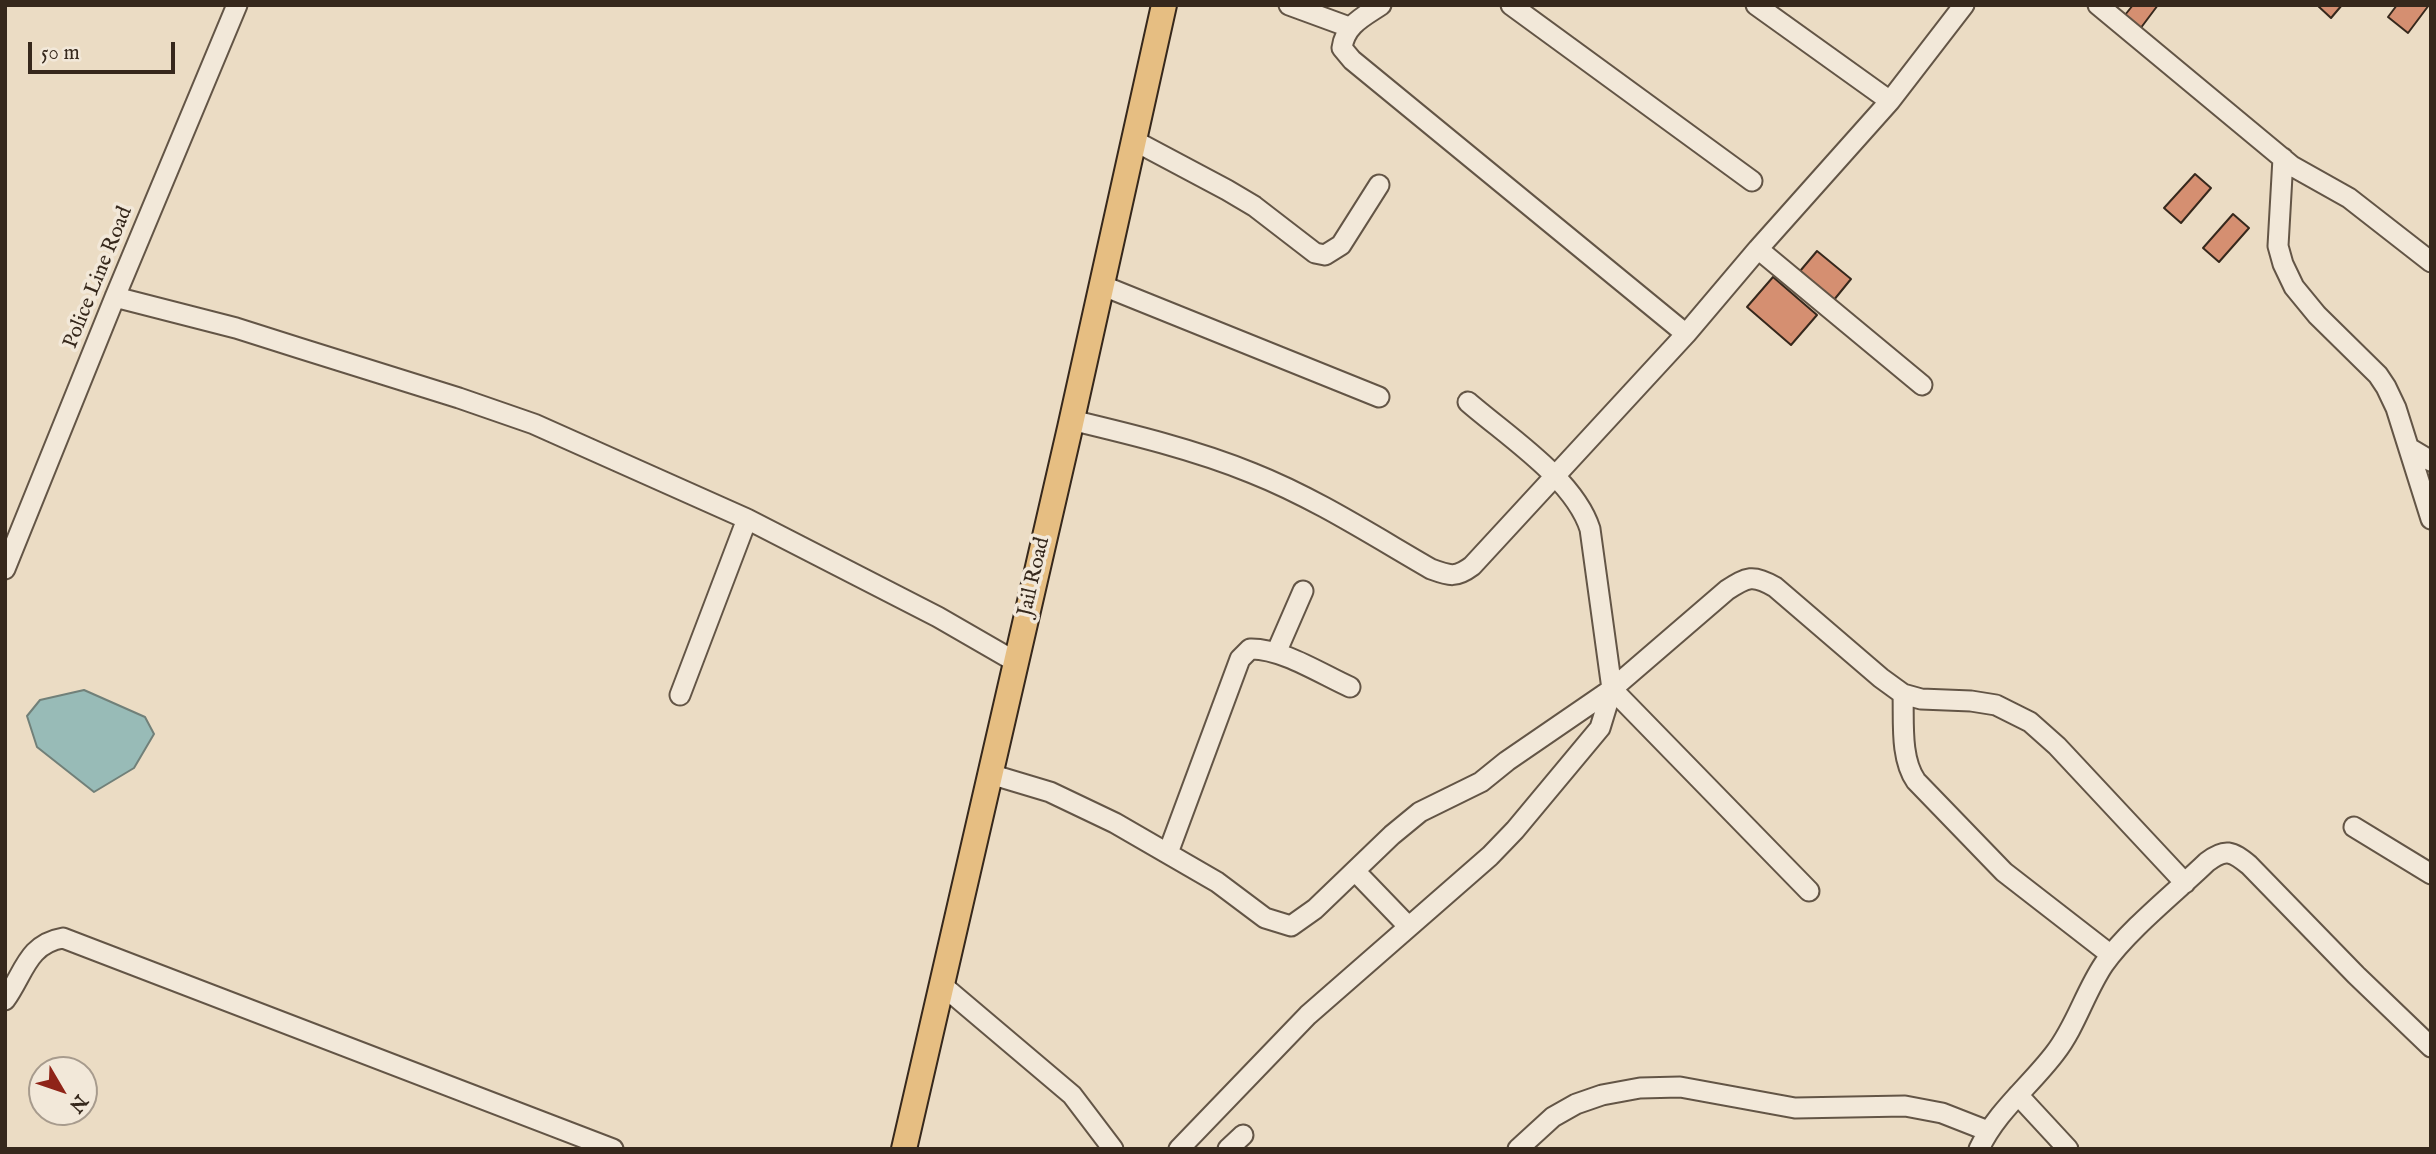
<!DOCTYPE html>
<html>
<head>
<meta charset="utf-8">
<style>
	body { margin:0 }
	#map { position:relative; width:2436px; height:1154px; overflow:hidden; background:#ebdcc4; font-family:"IM FELL English",serif }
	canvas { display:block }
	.frame { position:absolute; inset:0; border:7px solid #36281c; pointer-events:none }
	.north { position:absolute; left:28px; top:1056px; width:70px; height:70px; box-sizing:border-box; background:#f2e8d9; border:2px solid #a79b8d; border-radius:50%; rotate:129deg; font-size:19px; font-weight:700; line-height:28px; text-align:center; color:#36281c }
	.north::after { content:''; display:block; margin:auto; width:24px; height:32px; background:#8f2418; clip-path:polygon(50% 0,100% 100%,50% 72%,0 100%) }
	.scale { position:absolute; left:28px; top:42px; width:147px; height:32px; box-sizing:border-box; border:4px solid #36281c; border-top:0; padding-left:9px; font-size:21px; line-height:24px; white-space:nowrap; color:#36281c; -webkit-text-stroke:5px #f2e8d9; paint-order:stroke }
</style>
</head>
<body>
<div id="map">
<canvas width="2436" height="1154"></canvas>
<div class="frame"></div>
<div class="north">N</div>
<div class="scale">50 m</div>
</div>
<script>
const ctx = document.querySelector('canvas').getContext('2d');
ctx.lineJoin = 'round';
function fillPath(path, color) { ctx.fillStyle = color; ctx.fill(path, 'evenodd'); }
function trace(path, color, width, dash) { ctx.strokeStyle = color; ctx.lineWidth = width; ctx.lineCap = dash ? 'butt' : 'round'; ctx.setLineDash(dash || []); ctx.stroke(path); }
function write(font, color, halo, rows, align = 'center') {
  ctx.font = font + ' "IM FELL English",serif'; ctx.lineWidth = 7; ctx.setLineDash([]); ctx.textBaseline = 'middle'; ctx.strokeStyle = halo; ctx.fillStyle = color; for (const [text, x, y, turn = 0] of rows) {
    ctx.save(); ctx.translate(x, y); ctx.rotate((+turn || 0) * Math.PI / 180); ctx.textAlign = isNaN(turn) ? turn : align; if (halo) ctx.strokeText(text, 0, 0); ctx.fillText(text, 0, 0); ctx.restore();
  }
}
const water = new Path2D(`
	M84 690 145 717 154 734 134 768 94 792 37 747 27 716 40 700Z`);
const building = new Path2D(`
	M2133 5H2158L2137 33 2121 20Z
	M2317 5H2342L2331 18Z
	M2397 5H2429L2408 33 2388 17Z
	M2195 174 2211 188 2181 223 2164 208Z
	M2233 214 2249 228 2219 262 2203 248Z
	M1817 251 1851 279 1829 306 1795 277Z
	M1773 277 1817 315 1791 345 1747 307Z`);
const minor = new Path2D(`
	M1289 5 1349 27
	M1381 5C1363 17 1345 25 1342 48L1352 60 1686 334
	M1511 5 1752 181
	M1756 5 1890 101
	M2098 5 2292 166 2349 198 2431 262
	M1133 140 1227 190 1254 206 1315 253 1325 255 1341 245 1379 185
	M2283 158 2278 246 2283 264 2294 287 2317 315 2378 375 2386 387 2396 408 2431 519
	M1758 249 1922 385
	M1101 285 1379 397
	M115 297 236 328 299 348 459 398 534 424 747 519 938 617 1016 662
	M1071 420C1130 434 1196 450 1252 473 1315 498 1372 535 1431 569 1450 576 1456 578 1472 566L1686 334 1758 249 1890 101 1964 5
	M2409 448 2431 461
	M5 569 115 297 237 5
	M1276 653 1303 591
	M1612 689 1809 891
	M1903 694C1904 721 1900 758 1916 781L2004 872 2111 955
	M680 695 747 519
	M990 774 1050 792 1115 823 1217 882 1265 918 1291 926 1315 909 1392 835 1420 812 1481 782 1507 761 1612 689 1727 590C1747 577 1753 574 1775 587L1881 678 1903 694 1921 699 1971 701 1996 705 2030 722 2057 746 2185 883
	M2354 827 2431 874
	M1168 853 1240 659 1250 649C1281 648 1321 674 1350 687
	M1355 871 1408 926
	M942 985 1072 1095 1113 1149
	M5 1000C24 974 27 944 63 938L613 1149
	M2018 1095 2068 1149
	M1179 1149 1308 1015 1490 856 1515 830 1600 728 1612 689 1590 529C1574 479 1507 436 1468 402
	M1228 1149 1243 1135
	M1518 1149 1553 1117 1576 1104 1602 1095 1640 1088 1680 1087 1795 1108 1905 1106 1942 1113 1988 1131
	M1979 1149C1997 1111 2030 1086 2055 1053 2076 1026 2085 992 2104 964 2129 929 2176 892 2207 862 2225 848 2232 851 2249 865L2356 975 2431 1047`);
const major = new Path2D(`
	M904 1149 1070 428 1164 5`);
const streetNames = [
	["Police Line Road",99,278,-68],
	["Jail Road",1035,577,-77]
];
fillPath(water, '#98bbb7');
trace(water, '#718079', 2);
fillPath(building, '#d58f71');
trace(building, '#36281c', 2);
trace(minor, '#635546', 23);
trace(major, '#36281c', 28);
trace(minor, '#f2e8d9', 19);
trace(major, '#e6be82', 24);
write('21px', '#36281c', '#f2e8d9', streetNames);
</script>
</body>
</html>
